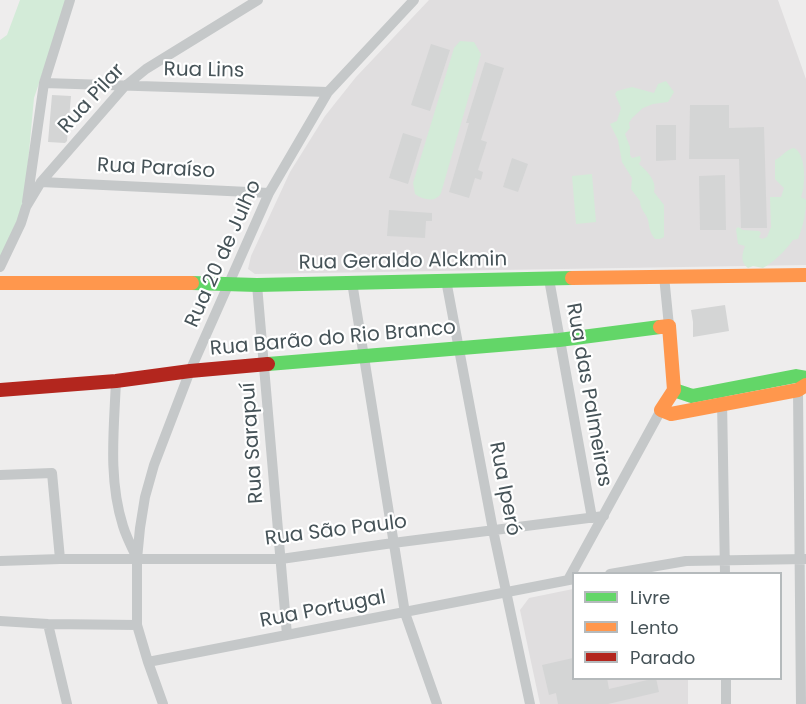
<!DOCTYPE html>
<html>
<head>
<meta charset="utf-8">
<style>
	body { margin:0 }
	#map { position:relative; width:806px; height:704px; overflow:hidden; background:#eeeded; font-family:Poppins,sans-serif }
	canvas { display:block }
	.legend { position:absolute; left:572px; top:572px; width:210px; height:108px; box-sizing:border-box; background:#fff; border:2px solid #b5babc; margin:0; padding:8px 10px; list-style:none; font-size:18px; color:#465358 }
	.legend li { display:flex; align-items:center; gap:12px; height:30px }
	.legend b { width:30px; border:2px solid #b5babc }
</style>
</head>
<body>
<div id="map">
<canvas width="806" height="704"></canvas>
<ul class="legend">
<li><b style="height:8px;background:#63d668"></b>Livre</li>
<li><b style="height:8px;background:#ff974d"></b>Lento</li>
<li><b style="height:8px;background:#b3261e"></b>Parado</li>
</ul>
</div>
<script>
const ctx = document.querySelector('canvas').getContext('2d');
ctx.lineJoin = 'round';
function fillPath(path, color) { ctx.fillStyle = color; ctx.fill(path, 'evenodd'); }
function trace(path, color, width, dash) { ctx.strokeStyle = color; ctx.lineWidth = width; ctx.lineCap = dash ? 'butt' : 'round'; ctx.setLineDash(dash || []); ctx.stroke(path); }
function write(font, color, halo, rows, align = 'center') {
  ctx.font = font + ' Poppins,sans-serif'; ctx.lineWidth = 4.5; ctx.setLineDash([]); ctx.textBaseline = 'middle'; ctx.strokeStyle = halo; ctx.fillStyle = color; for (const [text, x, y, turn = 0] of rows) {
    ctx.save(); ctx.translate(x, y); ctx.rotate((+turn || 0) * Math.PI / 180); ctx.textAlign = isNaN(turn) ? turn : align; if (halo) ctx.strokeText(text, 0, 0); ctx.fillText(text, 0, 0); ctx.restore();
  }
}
const education = new Path2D(`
	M429 0H778L806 79V265L255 274 248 269 251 256 290 172 325 116 356 77Z
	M573 589 574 678 688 679V704H540L520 610 529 598Z`);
const green = new Path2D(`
	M20 0H67L34 98 24 206 0 257V40L7 35Z
	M460 41 474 42 481 54 441 193C436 203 423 200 415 194L413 183 454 48Z
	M666 81 674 92 668 102 653 104 643 108 632 118 629 123 630 128 625 134 630 147V155L632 158 640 156 641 160 639 164C648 172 657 181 654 192L664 205V237L660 239H655C649 231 650 229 648 220 646 213 640 210 640 201L631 189 632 178 622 162 618 140 610 124 617 121 621 108 615 94 617 91 632 87 654 93 658 84Z
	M794 148C806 153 806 185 801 197L806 200C806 214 803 226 798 239L793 240C786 250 774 262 763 268L753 266 748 268C740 262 742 254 745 246L738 244 736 229 738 227 743 230 759 231 761 233 759 237 762 239 767 237 771 227 770 197H781L784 188 775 179V160C782 157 786 149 794 148Z
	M592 174 596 222 576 224 572 176Z`);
const building = new Path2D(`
	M431 44 450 50 430 111 411 105Z
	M485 62 504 68 481 140 487 142 478 170 483 172 481 180 475 178 469 198 449 192 469 123H466Z
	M52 95 71 96 67 141 65 143 48 142Z
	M690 105H729V128L764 127 767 228H741L739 159H689Z
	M656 125H676V160L656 161Z
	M403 133 422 139 408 184 389 178Z
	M512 158 528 164 518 192 503 187Z
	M725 175 726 230H700L699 176Z
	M389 210 432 213V221H426L425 238 387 236Z
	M725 305 729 331 693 337V322L691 310Z
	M573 658V678H607L609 689 656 678 659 692 608 704H558L556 693 549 695 542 665Z`);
const street = new Path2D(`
	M44 83 328 92
	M41 182 269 193
	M27 202 44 83 70 0
	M0 267 21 223 26 207 41 182 124 87 146 69 258 0
	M664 276 669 326
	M549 279 592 518
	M446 280 493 530 530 704
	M352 282 405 613 437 704
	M257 285 287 635
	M116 381C114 429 108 479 123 526 126 536 131 546 136 556
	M798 390 801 704
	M722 400 725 574
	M0 475 52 473 60 559
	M0 561 60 559H281L393 543 604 516
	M610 574 686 561 806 559
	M568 580 661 410
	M0 621 48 624 137 625
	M48 624 67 704
	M148 662 574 579
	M726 678V704
	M163 704 148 662 137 625V559L140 528 145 497 154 465 190 371 269 193 328 92 414 0`);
const fast = new Path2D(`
	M192 283 257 285 572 278
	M268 364 559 340 660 327
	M674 390 692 396 796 376 806 378`);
const slow = new Path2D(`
	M572 278 806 275
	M0 283H192
	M660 327 669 326 674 390 661 410 671 414 798 390 806 385`);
const jam = new Path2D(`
	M0 390 116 381 190 371 268 364`);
const streetNames = [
	["Rua Lins",204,71,1],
	["Rua Pilar",92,99,-47],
	["Rua Paraíso",156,169,3],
	["Rua 20 de Julho",224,254,-66],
	["Rua Geraldo Alckmin",403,262,-1],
	["Rua Barão do Rio Branco",333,339,-5],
	["Rua das Palmeiras",588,395,80],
	["Rua Sarapuí",253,443,-94],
	["Rua Iperó",504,489,79],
	["Rua São Paulo",336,531,-7],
	["Rua Portugal",323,610,-11]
];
fillPath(education, '#e0dedf');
fillPath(green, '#d3ebd8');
fillPath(building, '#d4d5d5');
trace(street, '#c5c8c9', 10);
trace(fast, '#63d668', 14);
trace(slow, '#ff974d', 14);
trace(jam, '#b3261e', 14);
write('20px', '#465358', '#fff', streetNames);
</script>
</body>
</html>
